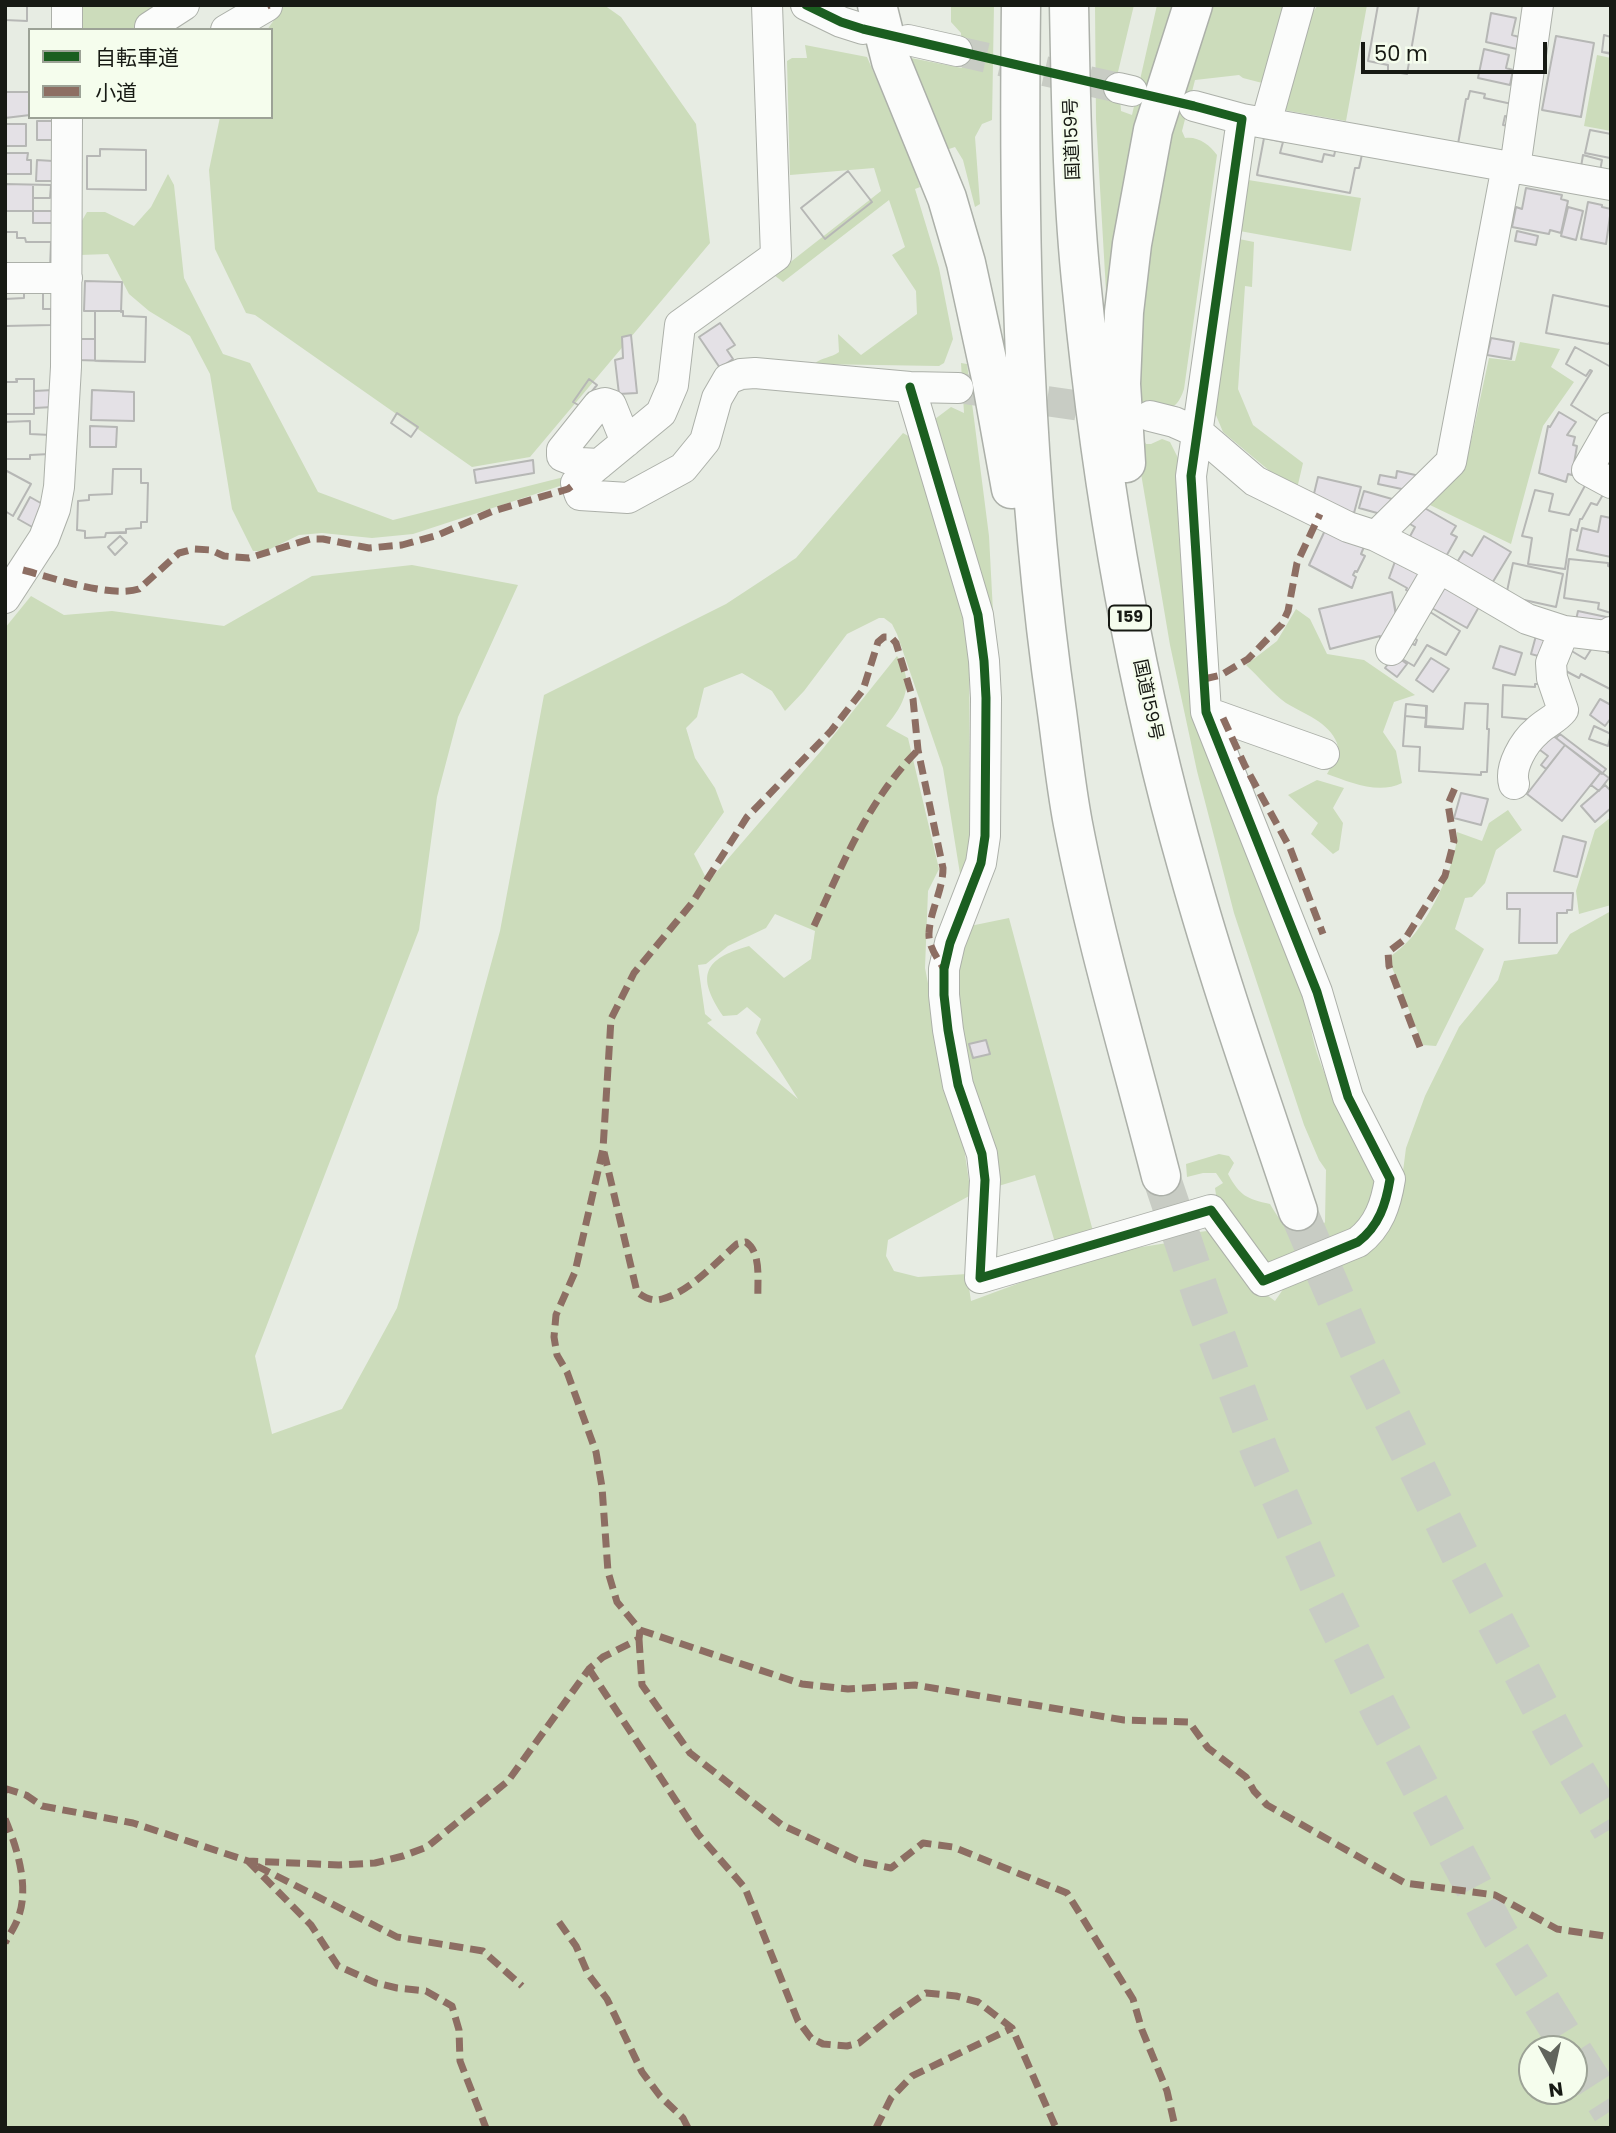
<!DOCTYPE html>
<html>
<head>
<meta charset="utf-8">
<style>
	body { margin:0 }
	#map { position:relative; width:1616px; height:2133px; overflow:hidden; background:#e7ece3; font-family:Poppins,"Noto Sans JP",sans-serif }
	canvas { display:block }
	.frame { position:absolute; inset:0; border:7px solid #171a14; pointer-events:none }
	.legend { position:absolute; left:28px; top:28px; width:245px; height:91px; box-sizing:border-box; background:#f5fded; border:2px solid #9ca296; margin:0; padding:9px 12px; list-style:none; font-size:21px; color:#171a14 }
	.legend li { display:flex; align-items:center; gap:14px; height:35px }
	.legend b { width:35px; border:2px solid #9ca296 }
	.north { position:absolute; left:1518px; top:2035px; width:70px; height:70px; box-sizing:border-box; background:#f5fded; border:2px solid #9ca296; border-radius:50%; rotate:172deg; font-size:19px; font-weight:700; line-height:28px; text-align:center; color:#171a14 }
	.north::after { content:''; display:block; margin:auto; width:24px; height:32px; background:#60645c; clip-path:polygon(50% 0,100% 100%,50% 72%,0 100%) }
	.scale { position:absolute; left:1361px; top:42px; width:186px; height:32px; box-sizing:border-box; border:4px solid #171a14; border-top:0; padding-left:9px; font-size:21px; line-height:24px; white-space:nowrap; color:#171a14; -webkit-text-stroke:5px #f5fded; paint-order:stroke }
</style>
</head>
<body>
<div id="map">
<canvas width="1616" height="2133"></canvas>
<div class="frame"></div>
<ul class="legend">
<li><b style="height:9px;background:#1b5e20"></b>自転車道</li>
<li><b style="height:9px;background:#8d6e63"></b>小道</li>
</ul>
<div class="north">N</div>
<div class="scale">50 m</div>
</div>
<script>
const ctx = document.querySelector('canvas').getContext('2d');
ctx.lineJoin = 'round';
function fillPath(path, color) { ctx.fillStyle = color; ctx.fill(path, 'evenodd'); }
function trace(path, color, width, dash) { ctx.strokeStyle = color; ctx.lineWidth = width; ctx.lineCap = dash ? 'butt' : 'round'; ctx.setLineDash(dash || []); ctx.stroke(path); }
function write(font, color, halo, rows, align = 'center') {
  ctx.font = font + ' Poppins,"Noto Sans JP",sans-serif'; ctx.lineWidth = 5; ctx.setLineDash([]); ctx.textBaseline = 'middle'; ctx.strokeStyle = halo; ctx.fillStyle = color; for (const [text, x, y, turn = 0] of rows) {
    ctx.save(); ctx.translate(x, y); ctx.rotate((+turn || 0) * Math.PI / 180); ctx.textAlign = isNaN(turn) ? turn : align; if (halo) ctx.strokeText(text, 0, 0); ctx.fillText(text, 0, 0); ctx.restore();
  }
}
const green = new Path2D(`
	M76 5H157L134 30H78Z
	M287 5H604L621 17 696 124 710 243 530 457 472 467 255 315 246 313 215 249 209 170 220 117H271V30H267L283 7Z
	M951 5H994L992 120 982 124 975 137 980 204 975 207 963 160 955 147 946 150 909 63 911 58 962 68 961 33 951 22Z
	M1095 5H1134L1118 72 1121 111 1132 115 1157 5H1175L1151 78 1122 190 1111 291H1106L1096 119Z
	M1204 5H1283L1284 11 1266 84 1243 78 1239 75 1195 80 1182 131 1185 138C1198 136 1210 145 1217 155L1184 389C1176 413 1167 410 1148 400L1145 403 1142 437 1146 444H1151L1162 439 1170 442 1179 460 1191 665 1305 983C1307 1006 1310 1031 1317 1053 1332 1099 1359 1141 1382 1184L1359 1228 1268 1263 1217 1202 1215 1188 1223 1183 1216 1173H1203L1187 1177 1186 1164 1219 1154 1229 1156 1234 1163 1228 1174C1240 1196 1247 1199 1270 1204 1284 1227 1288 1234 1316 1234L1325 1222 1326 1170 1319 1160 1304 1125 1234 913 1197 771 1170 645 1135 438 1141 251Z
	M1318 5H1367L1346 121 1278 109 1302 27Z
	M805 45 867 57 910 157 920 187 915 189 939 268 953 339 944 363 939 366 814 364C822 357 831 358 839 352L838 334 861 355 917 314 916 291 892 255 905 247 889 200 783 282 774 275 881 191 874 168 790 175 787 61 792 58H807Z
	M1597 55 1611 58V131L1584 126Z
	M168 174 174 185 184 278 223 354 250 363 318 492 393 520 568 476 566 484 413 534 372 538 322 533 299 535 266 551H253L232 509 210 374 190 336 149 311 129 294 108 254 80 255V224L87 212H105L134 226 151 207Z
	M1242 179 1361 198 1351 251 1234 230Z
	M1234 238 1254 242 1252 287 1245 286 1238 389 1253 425 1303 463 1296 493 1223 432 1213 408Z
	M1520 342 1560 349 1551 367 1574 382 1543 426 1511 544 1430 505 1465 469 1489 358 1515 361Z
	M961 363 967 364 989 536 994 631 931 422 951 407 964 413Z
	M903 433 917 441 969 623 970 848 961 880 943 768 897 634 892 624 884 618H879L847 634 804 691 785 711 772 691 742 673 704 688 697 717 686 728 695 758 715 788 724 812 694 854 708 882 821 751 897 656C915 682 905 704 886 726L908 738 939 869 928 891 925 968 950 1096 963 1141 971 1195 888 1240 886 1256 894 1271 918 1277 967 1274 971 1301 1098 1254 1186 1240 1199 1232 1207 1231 1230 1254 1252 1284 1275 1301 1286 1285 1369 1245 1398 1210 1406 1148 1425 1096 1459 1027 1498 980 1504 961 1557 954 1570 934 1611 911V2128H5V628L31 596 64 615 112 611 224 626 312 576 412 565 518 585 458 717 437 797 419 930 255 1356 272 1434 342 1409 397 1308 500 931 544 695 726 604 796 558ZM775 914 815 931 811 959 784 978 749 946C703 959 696 976 723 1016L737 1015 747 1007 761 1019 756 1033 798 1099 707 1023 712 1020 705 1014 698 965 706 964 728 946 766 928ZM1532 2049H1574V2091H1532Z
	M1296 609 1310 619 1327 654 1364 660 1415 695 1394 702 1383 732 1396 751 1402 783C1378 795 1350 782 1327 774 1332 765 1340 753 1337 743 1329 722 1304 714 1286 703 1272 693 1259 677 1246 665L1277 641Z
	M1317 780 1344 788 1333 808 1343 823 1339 850 1333 854 1311 834 1318 823 1288 795Z
	M1508 810 1522 830 1496 850 1485 883 1472 897 1465 898 1455 929 1484 949 1436 1046 1423 1045 1391 965 1390 957C1397 951 1405 945 1411 938 1431 916 1458 861 1457 832L1482 841 1489 823Z
	M1611 817V905L1579 914 1576 891 1595 830Z
	M1009 918 1094 1235 1056 1246 1035 1175 995 1187 979 1123 953 980 970 926Z`);
const building = new Path2D(`
	M5 5H27V21L5 20Z
	M5 5H27V21L5 20Z
	M1378 5H1419L1407 74 1388 71V65L1368 61Z
	M1378 5H1419L1407 74 1388 71V65L1368 61Z
	M1491 13 1516 18 1512 35 1519 37 1517 49 1486 42Z
	M1604 35 1611 37V54L1602 52Z
	M1604 35 1611 37V53L1602 52Z
	M1556 36 1594 43 1581 117 1542 110Z
	M1556 36 1594 43 1581 117 1542 110Z
	M1556 36 1594 43 1581 117 1542 110Z
	M1484 49 1509 55 1506 68 1513 70 1510 85 1478 78Z
	M1470 91 1485 94 1484 98 1512 104 1509 117 1505 116 1503 125 1508 126 1502 153 1458 144 1466 99H1468Z
	M1470 91 1485 94 1484 98 1512 104 1509 117 1505 116 1503 125 1508 126 1502 153 1458 144 1466 99H1468Z
	M5 92H30V115L5 118Z
	M37 121H53V140H37Z
	M5 124H26V146H5Z
	M1590 130 1611 134V163L1610 158 1585 153Z
	M1590 130 1611 134V163L1610 158 1585 153Z
	M1264 138 1283 142 1280 153 1322 162 1324 154 1334 156 1336 147 1363 150 1359 168H1355L1350 193 1257 175Z
	M1264 138 1283 142 1280 153 1322 162 1324 154 1334 156 1336 147 1363 150 1359 168H1355L1350 193 1257 175Z
	M100 149 146 150V190L87 189V156H100Z
	M100 149 146 150V190L87 189V156H100Z
	M5 153H28L27 160H31V174H5Z
	M1583 155 1602 160 1600 171 1581 167Z
	M1583 155 1602 160 1600 171 1581 167Z
	M37 160 53 161V181H36Z
	M848 171 872 202 825 239 801 208Z
	M848 171 872 202 825 239 801 208Z
	M5 184 51 185 50 198H33V211H5Z
	M33 185H51L50 198H33Z
	M1526 188 1562 195 1561 199 1568 201 1561 233 1550 230 1549 234 1512 227 1516 207 1522 209Z
	M1588 202 1602 205V207L1611 209 1606 244 1581 239Z
	M1568 207 1583 211 1576 240 1561 236Z
	M33 211H54V223H33Z
	M1517 231 1538 236 1536 245 1515 241Z
	M5 232H17V238H25L26 242H51L50 268 5 269Z
	M5 232H17V238H25L26 242H51L50 268 5 269Z
	M85 281 122 282 121 312 123 311V316L146 317 145 362 77 360V339H95V311H84Z
	M24 292H43V309H51V325L5 326V294V299L24 298Z
	M24 292H43V309H51V325L5 326V294V299L24 298Z
	M1553 295 1611 307V341L1608 344 1546 333Z
	M1553 295 1611 307V341L1608 344 1546 333Z
	M95 311H123V316L146 317 145 362 95 361Z
	M720 323 735 345 727 350 733 359 720 368 699 337Z
	M631 335 637 393 619 394 615 360 623 358 622 337Z
	M1491 338 1514 342 1511 359 1487 355Z
	M1575 347 1611 367V413L1603 425 1571 405 1592 371 1590 370 1586 376 1566 364Z
	M1575 347 1611 367V413L1603 425 1571 405 1592 371 1590 370 1586 376 1566 364Z
	M5 379 6 382H17L16 379H34V391L53 390V407L34 408V414H5Z
	M5 379 6 382H17V379H34V414H5Z
	M589 379 597 385 580 406 573 402Z
	M589 379 597 385 580 406 573 402Z
	M92 390 134 392V421L91 420Z
	M1559 412 1576 422 1567 435 1575 437 1573 445 1577 446 1572 475 1568 474 1566 482 1539 473 1548 426 1550 427Z
	M397 413 418 427 411 437 391 423Z
	M397 413 418 427 411 437 391 423Z
	M30 421V434L51 435 50 454 30 455V459H5V422Z
	M30 421V434L51 435 50 454 30 455V459H5V422Z
	M90 426 117 427 116 447H90Z
	M533 460 534 473 476 483 474 470Z
	M113 469H141V483H148L147 522H141V528L126 529V533H106L105 537 85 538V531L77 530 78 501 89 500V495L112 494Z
	M113 469H141V483H148L147 522H141V528L126 529V532L106 533 105 537 85 538V531L77 530 78 501 89 500V495L112 494Z
	M5 470 31 484 13 516 5 511Z
	M5 470 31 484 13 516 5 511Z
	M1397 471 1420 476 1416 492 1378 484 1380 475 1396 478Z
	M1318 477 1361 487 1354 513 1312 502Z
	M1587 482 1605 491 1597 505 1591 503 1582 519H1580L1577 531 1571 529 1565 569 1528 564 1532 538 1522 536 1535 490 1553 494 1549 511 1569 515Z
	M1587 482 1605 491 1597 505 1591 503 1582 519H1580L1577 531 1571 529 1565 569 1528 564 1532 538 1522 536 1535 490 1553 494 1549 511 1569 515Z
	M1364 491 1392 499 1388 516 1359 508Z
	M30 497 46 506 34 528 18 519Z
	M1421 506 1456 526 1451 534 1457 537 1444 560 1408 540 1415 527 1405 521Z
	M1601 516 1611 518V557L1577 550 1582 528 1598 532Z
	M1327 526 1366 542 1361 554 1365 556 1357 572 1355 571 1353 575 1356 577 1352 588 1309 565Z
	M120 536 127 543 115 555 108 547Z
	M120 536 127 543 115 555 108 547Z
	M1484 536 1511 552 1491 585 1454 567 1464 551 1472 556Z
	M1397 556 1431 574 1418 597 1406 590 1407 588 1389 578Z
	M1569 559 1608 563V566L1611 567V613L1598 609 1599 603 1564 598Z
	M1569 559 1608 563V566L1611 567V613L1598 609 1599 603 1564 598Z
	M1513 563 1563 574 1556 607 1506 596Z
	M1513 563 1563 574 1556 607 1506 596Z
	M1443 583 1480 605 1467 628 1430 607Z
	M1392 592 1400 634 1380 640V636L1330 649 1319 609Z
	M1392 592 1399 634 1380 639V636L1330 649 1319 609Z
	M1392 592 1399 634 1380 639V636L1330 649 1319 609Z
	M1427 610 1460 631 1446 655 1427 645 1414 666 1397 656 1406 641 1415 645 1417 640 1413 637Z
	M1427 610 1460 631 1446 655 1427 645 1414 666 1397 656 1406 641 1415 645 1417 640 1413 637Z
	M1578 611 1611 618V628L1576 620Z
	M1537 632 1555 637 1549 659 1531 654Z
	M1594 645 1611 654 1610 689 1581 674 1579 678 1561 668 1570 650 1585 659Z
	M1594 645 1611 654 1610 689 1581 674 1579 678 1560 668 1570 650 1585 659Z
	M1500 646 1522 653 1515 675 1493 668Z
	M1395 655 1407 664 1397 677 1385 668Z
	M1431 658 1449 669 1433 692 1416 680Z
	M1535 684H1550L1548 718 1537 720 1502 717 1503 685 1535 687Z
	M1535 684H1550L1548 718 1537 720 1502 717 1503 685 1535 687Z
	M1600 699 1611 705V718L1605 726 1590 715Z
	M1465 703 1488 704 1487 729H1489L1487 772H1481V775L1419 771 1420 747 1403 746 1406 704 1427 706 1426 726 1463 729Z
	M1465 703 1488 704 1487 729H1489L1487 772H1481V775L1419 771 1420 747 1403 746 1405 716 1426 718 1425 727 1463 729Z
	M1406 704 1426 706V718L1405 716Z
	M1594 726 1611 734 1608 746 1589 739Z
	M1594 726 1611 734 1608 746 1589 739Z
	M1547 731 1565 745 1546 769 1541 765 1548 756 1536 747Z
	M1560 734 1606 769 1602 774 1556 738Z
	M1565 745 1601 772 1562 821 1527 794Z
	M1601 772 1609 778 1599 791 1591 785Z
	M1605 785 1611 791V808L1595 822 1581 806Z
	M1461 793 1488 799 1481 825 1454 818Z
	M1563 836 1586 842 1577 877 1554 871Z
	M1507 893H1573L1572 910H1567V913H1557V943H1519L1520 909H1507Z
	M986 1040 990 1054 973 1058 969 1044Z`);
const minorTunnel = new Path2D(`
	M957 51 1119 88
	M958 388 1115 411`);
const highwayTunnel = new Path2D(`
	M1161 1176 1203 1300 1260 1452 1323 1595 1381 1713 1499 1934 1571 2049
	M1298 1211 1359 1352 1461 1557 1562 1748 1611 1829
	M1574 2053 1611 2111`);
const minor = new Path2D(`
	M767 5 776 256 680 325 673 385 661 413 576 483 580 495 628 498 683 468 705 441 717 398 728 379 741 374 755 373 910 387 958 388
	M806 5 841 22 863 29
	M150 27 184 5
	M67 30V5
	M226 30 267 6
	M908 40 957 51
	M1119 88 1132 91
	M1242 119 1611 185
	M1266 123 1299 5
	M1515 168 1538 5
	M5 278H67
	M910 387 978 615 984 661 986 698 985 836 981 863 950 943 944 969V995L948 1030 958 1085 982 1154 985 1180 980 1278 1211 1210 1263 1281 1358 1242C1379 1226 1386 1204 1390 1179L1348 1097 1317 992 1206 712 1191 476 1242 119 1194 106
	M1150 416 1174 422 1199 433 1255 481 1348 527 1376 536 1443 570 1527 619 1564 631 1606 636 1611 632
	M1611 428 1587 470 1611 483
	M599 464 580 463 562 456V450L598 405 605 403 611 405 626 442
	M1376 536 1451 462 1507 166
	M5 598 44 538 55 509 59 487 66 367 67 117
	M1391 650 1439 568
	M1206 712 1324 754
	M1514 784C1509 767 1524 742 1537 731 1545 723 1556 719 1563 710L1552 678 1551 663 1564 631`);
const highway = new Path2D(`
	M877 5 891 61 947 198 966 263 991 378 1011 489
	M1021 5C1018 241 1023 478 1057 712 1062 749 1066 787 1073 824 1096 943 1131 1059 1161 1176
	M1069 5C1071 100 1072 196 1082 290 1101 485 1134 680 1188 869 1220 984 1260 1097 1298 1211
	M1126 463 1121 384 1124 312 1132 244 1153 130 1193 5`);
const quiet = new Path2D(`
	M267 6 269 5
	M23 570C53 578 111 598 139 589L179 553 194 549 211 550 224 556 249 558 310 539H323L369 548 402 545 438 535 493 511 568 489 576 483
	M1204 679 1221 675 1248 659 1282 624 1288 611 1297 563 1320 514
	M1223 718 1245 766 1290 848 1323 934
	M814 926C843 863 869 799 918 750
	M1420 1047 1389 966 1388 952 1405 939 1445 876 1454 841 1448 804 1457 783
	M604 1152 637 1292C645 1298 653 1302 662 1299 691 1291 715 1263 737 1244L746 1242C762 1253 757 1281 758 1298
	M640 1630 802 1684 848 1689 915 1685 1124 1720 1189 1722 1208 1748 1246 1777 1254 1791 1267 1805 1405 1883 1495 1895 1557 1929 1611 1937
	M639 1639 642 1685 690 1753 782 1825 861 1862 891 1868 923 1843 953 1847 1067 1893 1133 1999 1142 2030 1167 2091 1174 2122 1172 2128
	M589 1669 698 1834 745 1888 798 2021 811 2038 823 2044 847 2046 859 2043 894 2015 926 1993 956 1996 978 2002 1012 2028 1056 2128
	M5 1791 7 1789 26 1795 42 1806 133 1823 248 1861 339 1865 375 1863 403 1856 427 1847 508 1781 589 1669 603 1657 639 1639 640 1630 617 1602 608 1572 602 1487 596 1452 567 1372 557 1355 554 1337 556 1315 575 1272 603 1149 611 1019 634 973 692 903 747 817 831 731 863 690 878 642 884 637H891L896 643 913 699 918 750 943 868C943 890 930 911 929 933 928 946 938 959 944 969
	M5 1819C17 1847 30 1888 18 1918 15 1927 9 1935 5 1943
	M248 1861 311 1925 338 1966 376 1983 397 1988 426 1991 452 2006 459 2030 460 2061 486 2128
	M257 1866 397 1937 483 1951 522 1986
	M559 1922 576 1946 588 1974 607 1999 642 2072 660 2096 683 2118 688 2128
	M876 2128 891 2098 912 2076 1012 2028`);
const cycleway = new Path2D(`
	M806 5 841 22 863 29 1194 106 1242 119 1191 476 1206 712 1317 992 1348 1097 1390 1179C1386 1204 1379 1226 1358 1242L1263 1281 1211 1210 980 1278 985 1180 982 1154 958 1085 948 1030 944 995V969L950 943 981 863 985 836 986 698 984 661 978 615 910 387`);
const shields = [
	[1130,618,42]
];
const shieldNames = [
	["159",1130,618]
];
const streetNames = [
	["国道159号",1073,139,-92],
	["国道159号",1147,700,78]
];
fillPath(green, '#ccdcbb');
fillPath(building, '#e4e1e6');
trace(building, '#b6b7b5', 2);
trace(minorTunnel, '#c8ccc4', 30, [30, 15]);
trace(highwayTunnel, '#c8ccc4', 38, [38, 19]);
trace(minor, '#acb0a9', 32);
trace(highway, '#acb0a9', 41);
trace(minor, '#fbfcfb', 30);
trace(highway, '#fbfcfb', 38);
trace(quiet, '#8d6e63', 7, [14, 7]);
trace(cycleway, '#1b5e20', 9);
for (const [x, y, w] of shields) { const box = new Path2D(); box.roundRect(x - w / 2, y - 12.5, w, 25, 5); ctx.fillStyle = '#f5fded'; ctx.fill(box); trace(box, '#171a14', 2); }
write('bold 16px', '#171a14', null, shieldNames);
write('18px', '#171a14', '#f5fded', streetNames);
</script>
</body>
</html>
